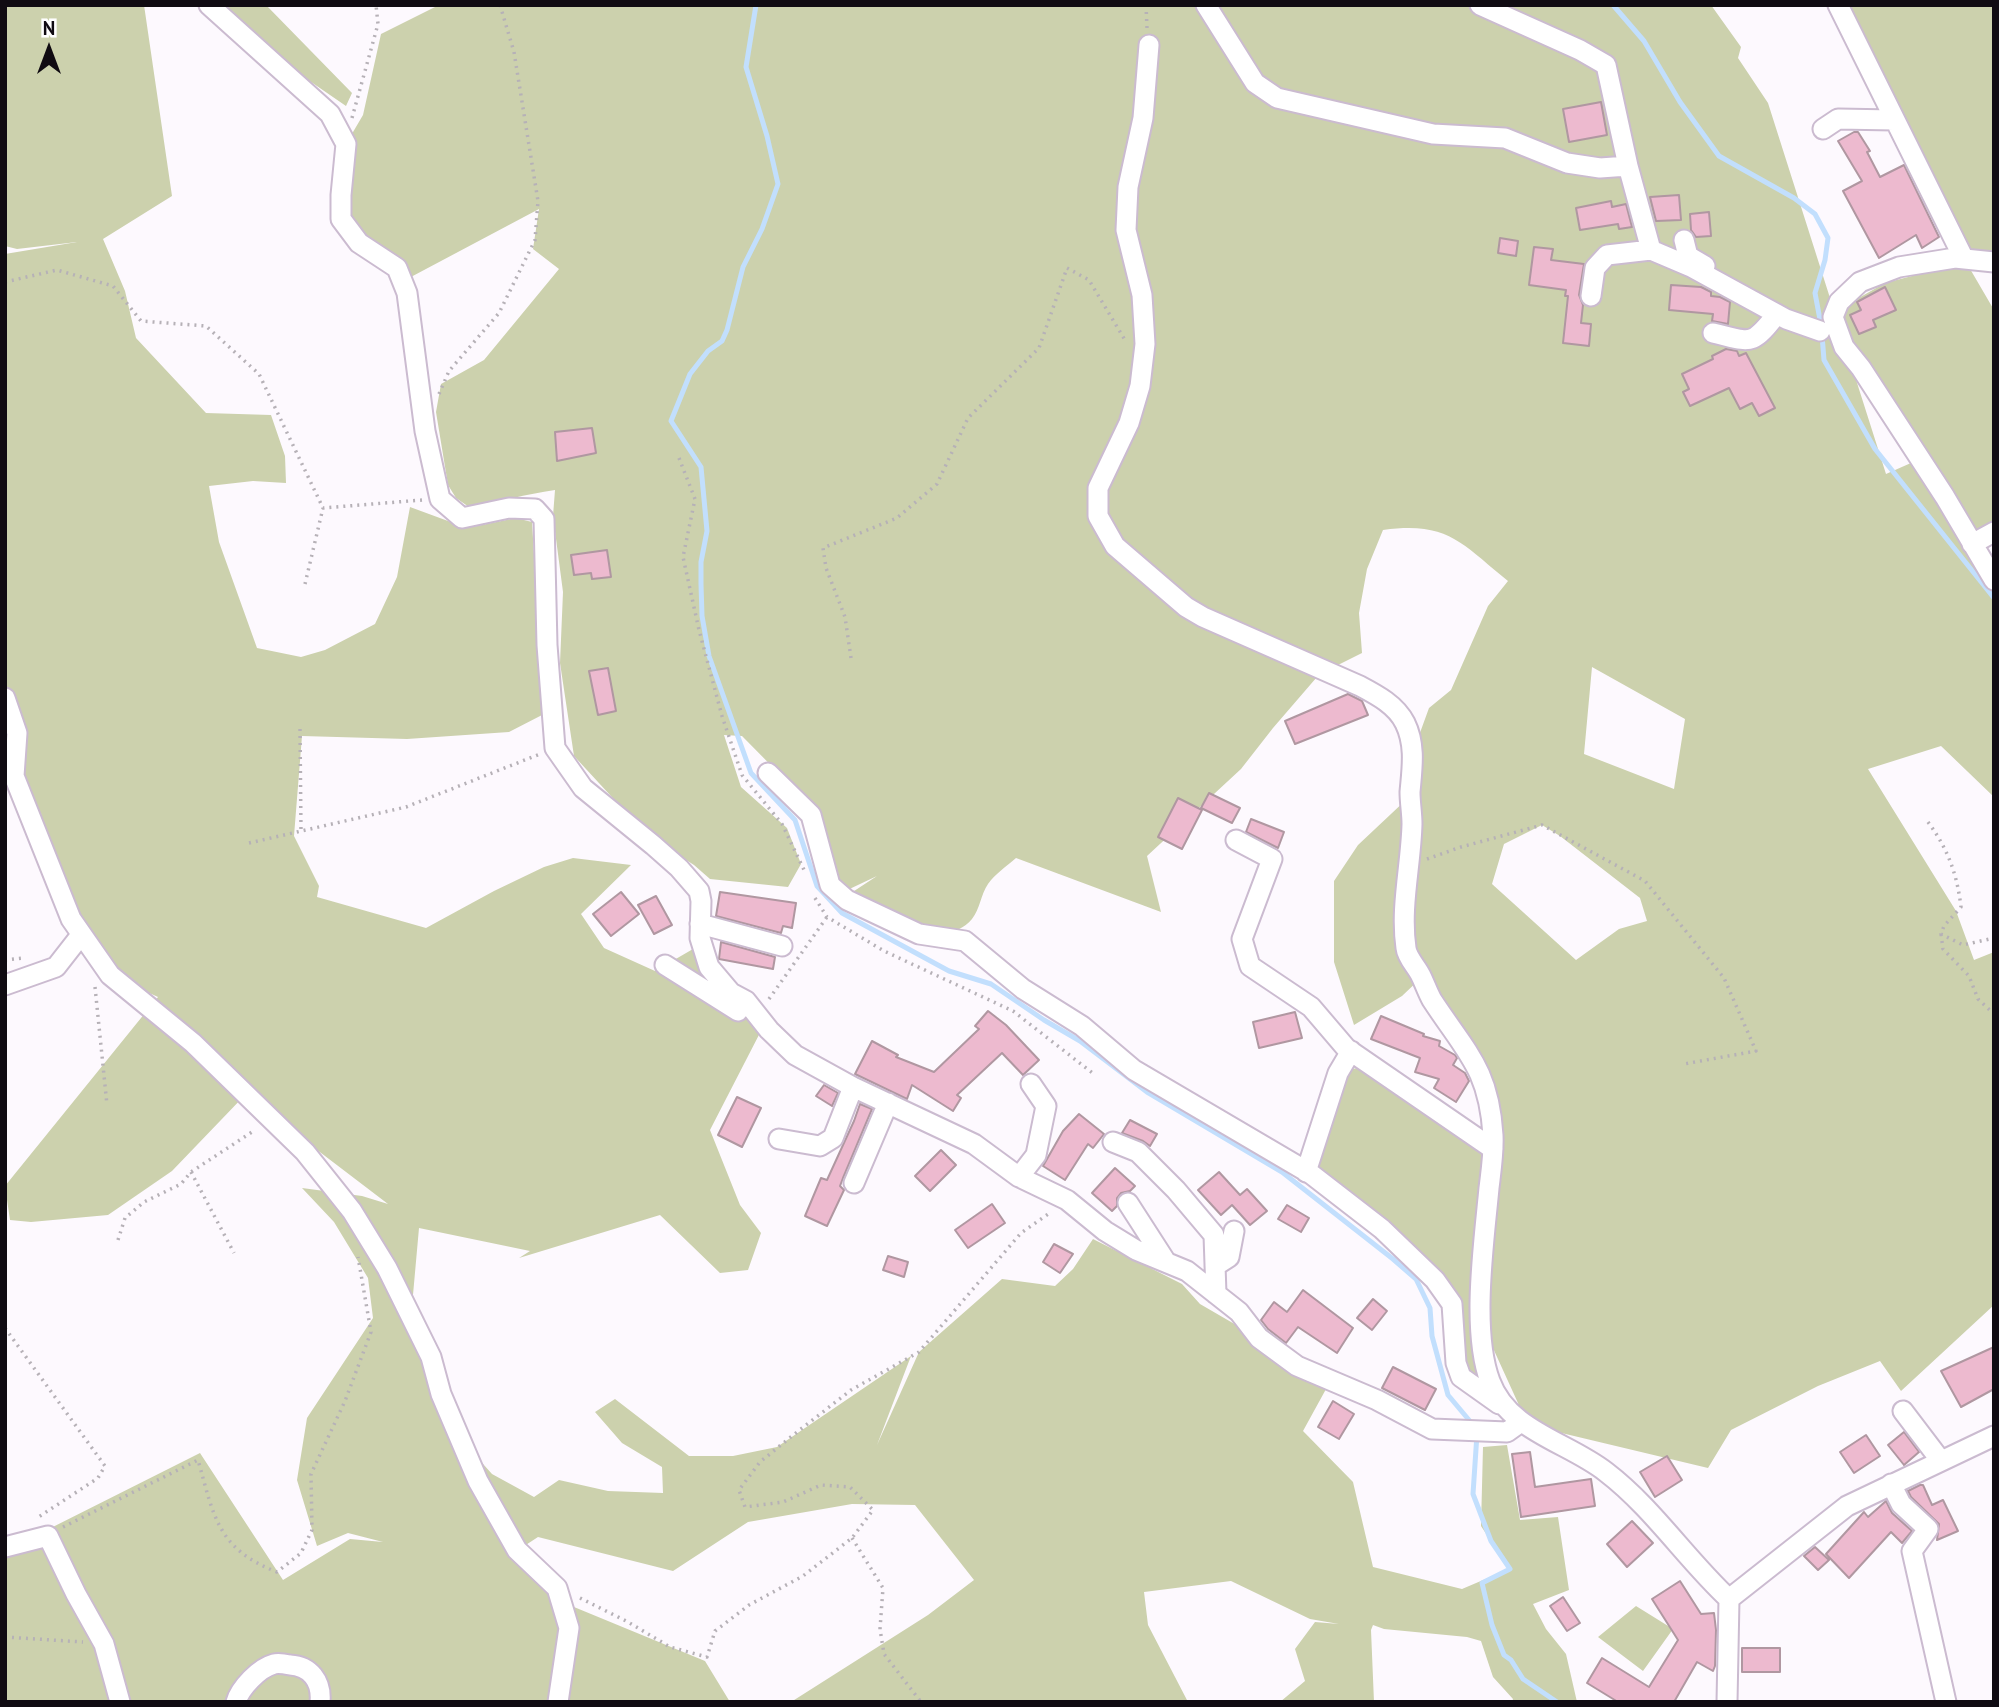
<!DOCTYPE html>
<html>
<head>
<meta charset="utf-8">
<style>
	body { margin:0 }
	#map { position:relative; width:1999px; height:1707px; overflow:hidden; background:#fdf9fe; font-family:"PT Sans",sans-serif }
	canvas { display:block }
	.frame { position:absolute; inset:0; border:7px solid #100b12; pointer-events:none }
	.north { position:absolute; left:14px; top:14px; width:70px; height:70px; -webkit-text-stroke:5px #fff; paint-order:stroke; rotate:0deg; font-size:19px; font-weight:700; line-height:28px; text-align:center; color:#100b12 }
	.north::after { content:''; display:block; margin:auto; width:24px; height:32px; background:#100b12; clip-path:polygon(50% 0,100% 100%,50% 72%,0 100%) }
</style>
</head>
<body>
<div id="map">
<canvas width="1999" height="1707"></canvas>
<div class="frame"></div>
<div class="north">N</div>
</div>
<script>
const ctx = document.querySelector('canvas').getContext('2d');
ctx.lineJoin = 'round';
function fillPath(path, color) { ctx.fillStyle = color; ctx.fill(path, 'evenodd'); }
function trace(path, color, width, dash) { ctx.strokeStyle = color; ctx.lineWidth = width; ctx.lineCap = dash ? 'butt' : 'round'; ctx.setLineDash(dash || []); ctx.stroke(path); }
const green = new Path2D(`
	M5 5H144L172 196 103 239 125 291 136 338 206 413 271 415 285 456 286 483 253 481 209 486 219 542 257 648 301 657 325 650 375 624 397 577 410 507 467 528 516 518 532 522 544 714 509 732 407 739 302 736 294 836 319 886 317 897 426 928 494 891 544 867 573 858 631 865 581 914 604 948 655 971 693 949 762 1029 710 1130 740 1205 761 1233 748 1270 720 1273 660 1215 519 1258 530 1251 419 1228 411 1317 459 1437 492 1474 534 1497 559 1480 608 1491 663 1493 662 1467 622 1443 595 1412 615 1399 689 1456H733L777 1447 911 1356 877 1445 919 1352 1002 1279 1055 1286 1073 1269 1093 1239 1182 1284 1200 1304 1331 1380 1303 1431 1353 1482 1373 1567 1462 1589 1509 1569 1481 1526 1483 1447 1507 1445 1520 1520 1558 1517 1569 1590 1533 1604 1546 1629 1566 1654 1577 1702H1512L1513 1699 1493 1677 1481 1641 1467 1637 1384 1629 1373 1625 1371 1630 1374 1702H1280L1305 1681 1295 1649 1315 1622 1339 1624 1310 1619 1231 1581 1144 1592 1148 1625 1188 1702H791L928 1615 974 1580 915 1505 852 1504 748 1522 673 1571 538 1537 509 1556 574 1607 705 1661 730 1702H5V1551L200 1453 283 1580 350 1539 383 1542 348 1533 317 1546 297 1480 307 1418 373 1318 368 1278 334 1222 302 1188 362 1196 388 1204 245 1095 172 1171 108 1215 31 1222 10 1220 5 1186 158 997 110 975 42 844 41 812 36 832 15 721 5 697V254L77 242 17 249 5 246Z
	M199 5H266L352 93 346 106Z
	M439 5H1711L1741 47 1738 58 1768 103 1886 474 1920 459 1850 354 1841 308 1885 283 1966 262 1994 310V531L1972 544 1994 580V797L1941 746 1868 769 1956 911 1974 960 1994 952V1305L1901 1391 1880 1361 1818 1386 1731 1430 1708 1468 1528 1425 1487 1335 1500 1126 1422 977 1402 996 1354 1025 1334 962V881L1358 845 1408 798 1413 752 1429 708 1451 690 1488 606 1508 581C1461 543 1448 521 1383 530L1367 569 1359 613 1362 653 1326 671 1323 670 1273 728 1241 769 1147 856 1161 912 1016 858C1007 866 995 874 988 884 981 894 980 909 972 919 944 954 879 910 848 895L877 876 841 893 817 812 742 736 724 735 741 787 787 828 801 864 788 887 710 879 694 865 658 842 622 808 574 756 560 663 563 592 553 516 555 490C526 494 499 502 469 507L456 498 448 485 436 412 441 384 484 360 559 269 533 249 539 209 409 278 359 243 341 195 346 144 363 115 381 34ZM1592 667 1685 719 1674 789 1584 754ZM1542 825 1560 836 1640 898 1647 921 1619 929 1576 960 1492 884 1504 844Z
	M1833 5H1994V262L1963 257Z
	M1368 1066 1484 1147 1474 1237 1487 1393 1456 1363V1301L1380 1217 1319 1167 1347 1070Z
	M1636 1606 1673 1629 1643 1671 1598 1637Z`);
const stream = new Path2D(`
	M756 5 746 67 767 136 778 184 762 229 743 267 727 330 722 341 708 351 690 374 671 421 701 467 707 531 701 562V584L702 616 709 656 751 773 795 820 817 886 842 913 949 971 991 984 1044 1020 1080 1041 1147 1092 1282 1172 1393 1259 1416 1279 1430 1308 1432 1336 1448 1395 1474 1426
	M1613 5 1644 41 1680 102 1719 156 1794 198 1815 214 1828 238 1825 260 1815 293 1821 325
	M1822 335 1824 360 1875 449 1994 598
	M1477 1434 1473 1494 1491 1541 1510 1569 1482 1583 1492 1625 1504 1655 1511 1660 1523 1679 1557 1702`);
const building = new Path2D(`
	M1601 102 1607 135 1569 142 1563 109Z
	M1854 132H1858L1870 151 1867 152 1880 177 1904 165 1939 237 1922 248 1916 235 1879 258 1843 191 1862 181 1838 141Z
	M1679 195 1681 220 1656 221 1650 197Z
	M1611 201 1612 207 1626 204 1632 227 1619 229 1618 224 1580 230 1576 208Z
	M1709 212 1711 236 1696 237 1691 230 1690 214Z
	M1500 238 1518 241 1516 256 1498 253Z
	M1534 247 1553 249 1551 260 1584 264 1579 295 1583 305 1581 323 1591 324 1589 346 1563 343 1568 296H1565L1566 290 1529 285Z
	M1671 285 1701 287 1711 292V296L1720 297 1730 302 1728 324 1712 321 1713 314 1669 310Z
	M1885 287 1896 310 1873 320 1876 327 1859 334 1850 315 1861 310 1857 302Z
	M1726 349 1737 351 1739 356 1746 353 1775 408 1759 416 1752 403 1740 409 1729 388 1690 406 1683 392 1689 389 1682 374 1713 359 1712 356Z
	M592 428 596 453 557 461 555 432Z
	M607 550 611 577 592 579 591 573 574 575 571 555Z
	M608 668 616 711 598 715 589 671Z
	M1348 694 1362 701 1368 715 1295 744 1285 721Z
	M1209 793 1240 808 1232 823 1201 808Z
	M1178 798 1202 810 1182 849 1158 837Z
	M1251 819 1284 832 1278 848 1246 832Z
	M621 892 639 914 611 936 593 914Z
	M720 892 796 903 792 928 783 926 781 933 716 916Z
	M656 896 672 925 654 934 638 905Z
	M721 942 775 957 773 969 719 959Z
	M988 1011 1006 1025 1039 1060 1023 1075 1002 1053 957 1095 961 1098 953 1111 912 1085 907 1099 855 1074 872 1041 898 1055 896 1057 934 1072 979 1029 975 1026Z
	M1295 1012 1302 1038 1259 1048 1253 1022Z
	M1381 1016 1424 1034 1423 1036 1440 1041 1439 1046 1455 1055 1457 1058 1453 1065 1465 1073 1469 1081 1456 1102 1434 1088 1439 1079 1415 1072 1420 1058 1371 1039Z
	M824 1085 838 1093 832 1106 816 1096Z
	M737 1097 761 1108 742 1147 718 1135Z
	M860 1104 872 1109 843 1178 840 1186 844 1190 827 1226 805 1216 821 1178 827 1180 854 1121Z
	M1079 1114 1104 1134 1093 1148 1088 1144 1065 1180 1043 1166 1063 1131Z
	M1130 1120 1157 1134 1150 1146 1143 1141 1122 1133Z
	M941 1150 956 1165 930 1191 915 1176Z
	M1115 1168 1135 1186 1130 1191 1121 1193 1117 1198V1206L1112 1211 1092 1193Z
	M1219 1172 1240 1195 1247 1189 1267 1211 1250 1225 1232 1205 1221 1215 1198 1190Z
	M992 1204 1005 1223 968 1248 955 1230Z
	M1287 1205 1309 1218 1301 1232 1278 1219Z
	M1054 1244 1073 1254 1060 1273 1043 1262Z
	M888 1256 908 1262 904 1277 883 1270Z
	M1303 1290 1353 1328 1337 1353 1298 1327 1286 1343 1268 1329 1261 1320 1274 1302 1287 1312Z
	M1373 1299 1387 1311 1372 1330 1357 1318Z
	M1994 1347V1389L1961 1407 1941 1371Z
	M1393 1367 1436 1389 1425 1410 1382 1388Z
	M1333 1401 1354 1414 1339 1439 1318 1427Z
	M1904 1432 1919 1452 1904 1465 1888 1445Z
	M1866 1435 1880 1456 1854 1473 1840 1452Z
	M1530 1452 1535 1487 1591 1479 1595 1506 1521 1517 1512 1454Z
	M1667 1456 1682 1480 1655 1497 1640 1472Z
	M1920 1485H1923L1932 1505 1943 1500 1958 1531 1937 1540 1939 1524 1911 1497 1908 1491Z
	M1886 1501 1892 1513 1912 1531 1902 1543 1891 1532 1849 1578 1826 1554 1864 1512 1868 1517Z
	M1632 1521 1653 1543 1627 1567 1607 1544Z
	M1815 1547 1829 1560 1818 1570 1804 1556Z
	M1680 1581 1701 1614 1714 1613 1716 1630 1715 1666 1713 1671 1697 1662 1674 1702H1618L1587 1683 1602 1658 1649 1687 1678 1640 1652 1599Z
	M1563 1597 1580 1623 1567 1631 1550 1606Z
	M1742 1648H1780V1672H1742Z`);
const path = new Path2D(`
	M1146 5 1147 28
	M352 118 378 24 376 5
	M5 282 57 270 113 286 141 321 206 326 259 374 323 508 422 500
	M439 394 449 371 499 313 535 240 538 201 514 52 500 5
	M679 458 695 499 683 557 699 630 722 716 742 775 782 824 806 874
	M305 584 323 508
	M851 658 845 617 826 568 823 548 897 518 937 484 968 418 1039 348 1067 268 1089 280 1125 340
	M300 729 301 831
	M1928 822C1948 849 1957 874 1961 907L1944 926 1941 934 1963 945 1994 938
	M249 843 406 807 540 754
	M1427 859 1461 847 1542 825 1645 881 1724 978 1756 1051 1684 1064
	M815 898 827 917 884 951 1013 1011 1095 1075
	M1941 934 1943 949 1969 976 1978 999 1994 1014
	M5 960 23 958
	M95 987 107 1105
	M769 999 827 917
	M191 1172 234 1253
	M118 1240 125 1218 144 1202 181 1184 191 1172 255 1130
	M5 1328 105 1466 98 1478 37 1518
	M63 1527 198 1460C214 1516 217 1549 277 1572L301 1553 312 1530 311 1474 345 1401 371 1332 358 1257
	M852 1538 883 1588 880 1629 884 1654 921 1702
	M580 1598 628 1622 670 1647 707 1657 715 1631 749 1605 803 1576 852 1538 873 1510 850 1487 821 1485 783 1502 745 1507 739 1490 760 1462 792 1436 851 1390 919 1352 1021 1233 1051 1212
	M5 1637 83 1642`);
const minor = new Path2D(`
	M209 5 330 114 346 144 341 195V219L359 243 397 268 407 293 425 431 440 499 462 518 509 508 535 509 544 519 547 645 555 748 583 788 653 845 679 868 699 891 701 901 700 938 709 967 731 993 746 1001 769 1030 795 1055 853 1087 974 1144 1019 1177 1067 1200 1105 1231 1136 1250 1187 1271 1239 1312 1259 1338 1297 1366 1377 1400 1432 1429 1507 1432 1521 1422
	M1206 5 1255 83 1277 98 1433 134 1505 138 1567 163 1600 168 1628 166 1651 250 1691 267 1786 319 1820 331
	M1480 5 1580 50 1606 65 1628 166
	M1838 5 1963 257
	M1149 45 1143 118 1128 187 1126 230 1142 295 1145 344 1140 386 1129 423 1098 488V516L1115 546 1186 607 1203 617 1360 686C1377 695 1396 705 1405 723 1416 745 1412 769 1410 792 1410 803 1412 813 1412 824 1411 865 1400 907 1406 948 1407 958 1417 967 1421 976 1425 984 1428 993 1432 1000 1466 1052 1489 1069 1493 1135 1494 1152 1491 1171 1489 1188 1484 1242 1471 1331 1490 1381 1508 1431 1568 1442 1606 1472 1653 1508 1686 1559 1729 1599L1727 1702
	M1823 129 1838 119 1894 120
	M1684 240 1688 256 1705 266
	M1994 262 1955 258 1899 267 1860 282 1839 302 1833 317 1844 347 1861 368 1945 497 1994 580
	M1591 296 1595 268 1607 255 1651 250
	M1713 333C1752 342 1751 347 1777 314
	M1972 544 1994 532
	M5 698 17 733 14 776 71 919 110 975 193 1043 305 1152 352 1211 387 1268 431 1357 441 1394 478 1481 517 1550 557 1588 569 1628 558 1702
	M768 773 811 815 830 885 847 900 919 934 965 941 1023 989 1082 1026 1134 1070 1311 1174 1382 1229 1435 1280 1452 1304 1456 1363 1461 1377 1499 1404
	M1236 840 1272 859 1242 939 1250 966 1311 1007 1346 1048 1493 1149
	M700 924 782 946
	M665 965 738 1011
	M5 985 56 967 81 935
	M779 1139 820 1146 833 1138 853 1087
	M1113 1142 1138 1152 1176 1190 1214 1235 1216 1294
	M1306 1172 1338 1073 1351 1051
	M1019 1177 1036 1155 1046 1106 1031 1084
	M854 1183 888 1103
	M1128 1203 1166 1262
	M1215 1266 1229 1257 1234 1231
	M1903 1411 1941 1461
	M1891 1484 1901 1504 1928 1529 1912 1551 1946 1702
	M5 1547 48 1536 76 1594 104 1644 120 1702
	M1729 1599 1847 1506 1994 1436
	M236 1702C240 1688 259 1668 274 1664 278 1663 285 1664 290 1665 310 1666 322 1681 320 1702`);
fillPath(green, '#ccd1ad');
trace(stream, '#c2dffd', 5);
fillPath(building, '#edbacf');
trace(building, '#b097a1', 2);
trace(minor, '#cbbbd0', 23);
trace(path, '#b6b1b7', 3.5, [2, 5]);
trace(minor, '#fff', 19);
</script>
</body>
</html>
